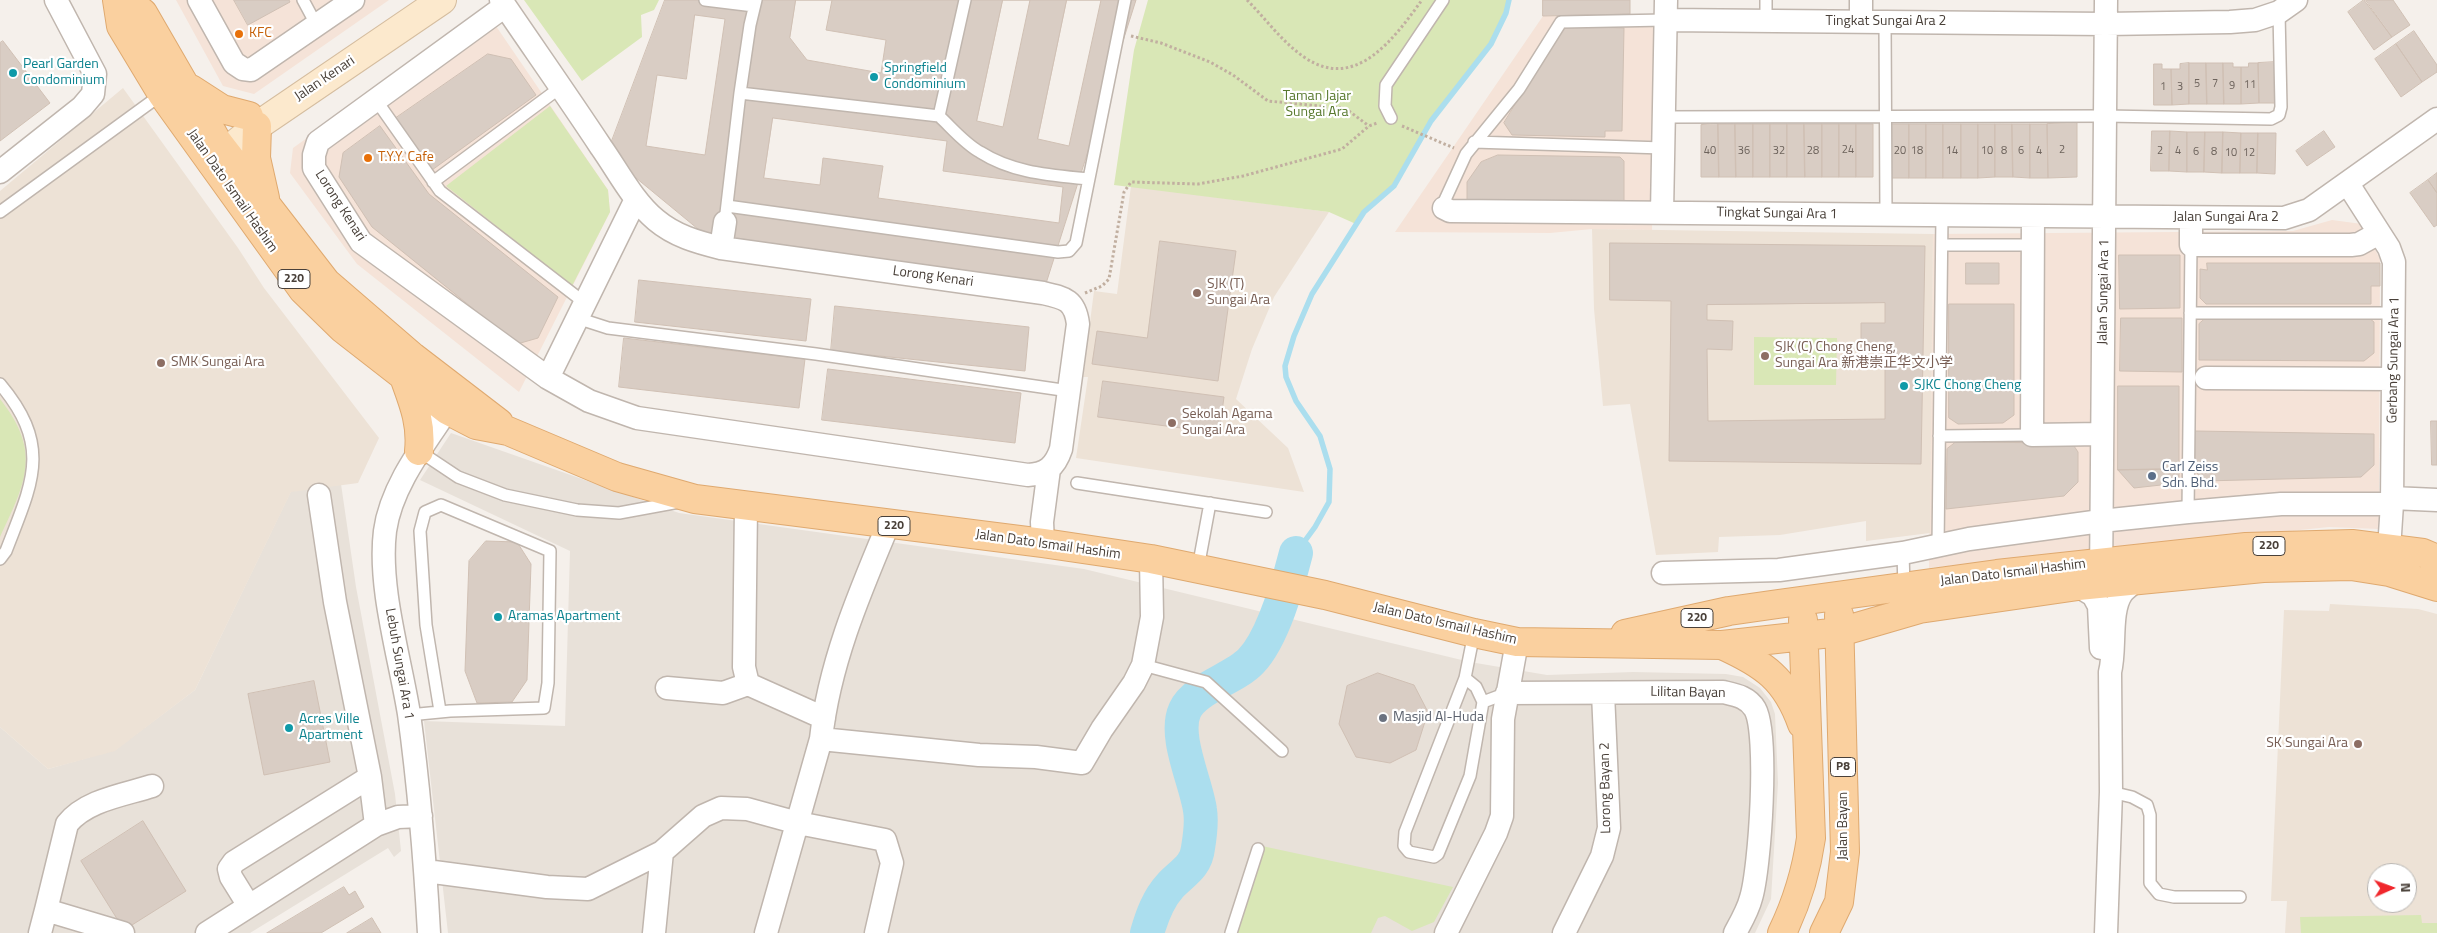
<!DOCTYPE html>
<html>
<head>
<meta charset="utf-8">
<style>
	body { margin:0 }
	#map { position:relative; width:2437px; height:933px; overflow:hidden; background:#f5f0eb; font-family:"Titillium Web",sans-serif }
	canvas { display:block }
	.north { position:absolute; left:2367px; top:863px; width:50px; height:50px; box-sizing:border-box; background:#fff; border:1px solid #b6b3b0; border-radius:50%; rotate:88deg; font-size:14px; font-weight:700; line-height:20px; text-align:center; color:#494039 }
	.north::after { content:''; display:block; margin:auto; width:18px; height:22px; background:#f0272c; clip-path:polygon(50% 0,100% 100%,50% 72%,0 100%) }
</style>
</head>
<body>
<div id="map">
<canvas width="2437" height="933"></canvas>
<div class="north">N</div>
</div>
<script>
const ctx = document.querySelector('canvas').getContext('2d');
ctx.lineJoin = 'round';
function fillPath(path, color) { ctx.fillStyle = color; ctx.fill(path, 'evenodd'); }
function trace(path, color, width, dash) { ctx.strokeStyle = color; ctx.lineWidth = width; ctx.lineCap = dash ? 'butt' : 'round'; ctx.setLineDash(dash || []); ctx.stroke(path); }
function write(font, color, halo, rows, align = 'center') {
  ctx.font = font + ' "Titillium Web","Noto Sans SC",sans-serif'; ctx.lineWidth = 4.5; ctx.setLineDash([]); ctx.textBaseline = 'middle'; ctx.strokeStyle = halo; ctx.fillStyle = color; for (const [text, x, y, turn = 0] of rows) {
    ctx.save(); ctx.translate(x, y); ctx.rotate((+turn || 0) * Math.PI / 180); ctx.textAlign = isNaN(turn) ? turn : align; if (halo) ctx.strokeText(text, 0, 0); ctx.fillText(text, 0, 0); ctx.restore();
  }
}
const residential = new Path2D(`
	M451 433 679 513 1084 569 1470 662 1547 675 1633 672 1726 674 1743 677 1760 688 1771 702 1775 714 1778 783 1771 899 1755 933H448L424 721 565 726 570 551 420 480Z
	M341 484 356 587 395 794 401 851 394 857 388 848 250 933H0V727L48 769 115 750 195 690 291 491Z`);
const commercial = new Path2D(`
	M176 0H389L254 94 223 86Z
	M485 10 608 190 610 212 519 392 357 264 290 173 293 148Z
	M1656 14 1652 230 1592 229 1550 233 1395 232 1543 16Z
	M2332 220 2362 224 2380 259 2379 529 2329 527 1929 568 1933 234 2293 231Z`);
const education = new Path2D(`
	M123 88 238 248 264 288 379 438 358 483 291 492 195 690 115 751 48 769 0 727V191Z
	M1131 186 1329 212 1274 297 1252 349 1236 399 1288 448 1304 492 1076 458 1088 377H1083L1094 291 1117 294Z
	M1592 229 1933 234 1930 533 1866 541V521L1780 535 1719 537 1718 552 1656 555 1630 404 1603 406 1594 309Z
	M2330 604 2418 609 2437 614V933H2285L2287 901H2271L2284 610 2329 611ZM2377 873H2407V903H2377Z`);
const green = new Path2D(`
	M524 0H659L654 10 641 15 642 37 582 81Z
	M1148 0H1509V2C1497 49 1460 82 1432 120 1418 140 1410 167 1394 186 1382 200 1367 208 1356 224L1329 212 1114 185 1134 50Z
	M550 106 608 190 610 212 572 286 446 186Z
	M1754 337 1837 338 1836 385H1754Z
	M0 399C42 452 26 482 0 537Z
	M1262 846 1453 887 1434 922 1412 931 1385 916 1378 918 1371 933H1235Z
	M2421 915 2422 923H2437V933H2301L2300 917Z`);
const stream = new Path2D(`
	M1296 553 1315 527 1329 502 1330 469 1320 436 1296 401 1286 377 1285 366 1294 336 1312 294 1364 212 1394 186 1431 121 1491 44 1506 13 1509 0`);
const river = new Path2D(`
	M1147 933C1152 916 1158 899 1170 886 1182 873 1196 867 1198 848 1200 836 1202 822 1200 810 1196 782 1173 736 1185 710 1195 688 1234 679 1251 661 1273 638 1288 584 1296 553`);
const building = new Path2D(`
	M234 0H289L290 2 248 25Z
	M665 0H1136L1043 293 721 248 607 154Z
	M796 0H832L826 30 886 40 881 73 807 60 790 38Z
	M1003 0H1030L1003 127 977 121Z
	M1067 0H1101L1069 146 1038 139Z
	M1543 0H1630V14L1543 16Z
	M2364 0 2392 37 2374 50 2348 12Z
	M2366 0H2393L2410 25 2392 37Z
	M695 15 725 19 705 155 646 146 657 75 686 79Z
	M1564 26 1624 28 1622 131H1605V137L1512 135 1504 123Z
	M2414 31 2437 65V72L2422 82 2396 44Z
	M3 41 50 103 0 141V43Z
	M2396 44 2422 82 2401 97 2375 59Z
	M488 54 511 59 536 95 432 170 396 118Z
	M2276 62V103H2259L2258 63Z
	M2189 63H2206L2207 104H2189Z
	M2189 63V104L2172 105 2171 69H2180V64Z
	M2206 63H2223L2224 104H2207Z
	M2223 63H2233V67H2241V104H2224Z
	M2249 63H2258L2259 103 2241 104V67H2248Z
	M2154 64H2162V69H2171L2172 105H2154Z
	M773 118 947 141 943 171 1063 187 1059 223 878 198 883 166 823 158 820 185 764 178Z
	M2077 123V177L2048 178 2047 124Z
	M1718 124 1719 177H1701V125Z
	M1718 124H1735L1736 177H1719Z
	M1735 124H1753V177H1736Z
	M1753 124H1770V177H1753Z
	M1770 124H1787V177H1770Z
	M1787 124H1804L1805 177H1787Z
	M1804 124H1822V177H1805Z
	M1822 124H1839V177H1822Z
	M1839 124H1856V177H1839Z
	M1856 124H1873V177H1856Z
	M1891 124H1909V178H1891Z
	M1909 124H1926V178H1909Z
	M1926 124H1943V178H1926Z
	M1943 124H1961V178H1943Z
	M1961 124H1978V178H1961Z
	M1978 124H1995V177L1978 178Z
	M1995 124H2012L2013 177H1995Z
	M2012 124H2030V178L2013 177Z
	M2030 124H2047L2048 178H2030Z
	M380 126 429 194 558 297 538 338 517 344 372 227 339 177 343 153Z
	M2152 131H2170L2169 171H2151Z
	M2170 131 2187 132V172L2169 171Z
	M2324 131 2335 147 2307 166 2296 151Z
	M2187 132H2205L2204 172H2187Z
	M2205 132H2223L2222 173 2204 172Z
	M2223 132 2241 133 2240 173H2222Z
	M2241 133H2258L2257 173H2240Z
	M2258 133H2276L2275 174 2257 173Z
	M1498 155 1620 157 1624 161V203L1467 201V182L1481 162Z
	M2437 173V193L2428 180Z
	M2428 180 2437 193V225L2434 227 2410 193Z
	M1160 241 1236 251 1218 381 1092 364 1097 331 1147 338Z
	M1610 243 1925 246 1921 464 1669 461 1671 301 1610 300ZM1885 303V323H1861V352H1885V419L1708 421 1707 349 1732 350 1733 321 1707 320V305Z
	M2119 255H2180V308L2120 309Z
	M1966 263H1999V284H1966Z
	M2207 263H2380V286H2371V304H2206L2200 298V269L2207 270Z
	M639 280 811 299 806 341 635 322Z
	M1949 304H2014V415L2003 423 1958 424 1949 418Z
	M835 306 1029 327 1025 371 831 351Z
	M2121 318H2182V372L2120 371Z
	M2206 318H2369L2374 322V353L2364 361 2199 360V324Z
	M624 338 805 359 799 408 619 387Z
	M828 369 1021 393 1015 443 822 420Z
	M1103 381 1224 397 1219 433 1098 417Z
	M2118 386H2179V469L2118 470Z
	M2431 421H2437V465H2432Z
	M2195 431 2374 434V465L2361 477 2204 481 2195 471Z
	M1956 442 2072 443 2078 452V482L2064 496 1946 509 1947 449Z
	M2179 469V483L2134 488 2118 470Z
	M486 541 517 542 531 564 527 680 512 702 477 703 465 671 469 561Z
	M1378 673 1414 685 1428 712 1416 750 1390 763 1356 757 1339 724 1347 686Z
	M314 681 330 762 264 775 248 694Z
	M143 821 186 891 124 930 81 861Z
	M344 887 349 895 355 891 364 907 321 933H267Z
	M372 918 381 933H347Z`);
const path = new Path2D(`
	M1247 0C1266 19 1282 42 1304 57 1356 93 1395 37 1422 0
	M1131 36 1161 43 1210 62 1233 75 1268 101 1341 108 1349 111 1369 126
	M1402 126 1454 148
	M1085 293 1102 286 1109 279 1124 192 1131 182 1198 184 1243 176 1342 149 1369 126 1377 123`);
const lane = new Path2D(`
	M303 0 317 26
	M705 0 754 6
	M1766 21V0
	M1885 22 1886 215
	M740 93 939 116 965 0
	M376 100 440 191 585 303
	M939 116C952 128 964 143 980 152 1013 173 1050 175 1088 179
	M1664 117 2106 116 2271 119 2279 115 2281 107 2279 12
	M1391 118 1385 106 1386 85 1443 0
	M1474 142 1663 148
	M433 182 561 87
	M727 206 1058 252 1069 251 1076 243 1125 0
	M1444 208V202L1466 154 1519 89 1561 22 1665 20
	M0 212 162 94
	M726 213 740 93 750 25 756 0
	M1942 245H2033
	M2190 313H2394
	M577 318 608 328 816 354 1069 391
	M0 384C53 447 32 483 6 551L0 559
	M1939 436 2032 435
	M419 451 458 477 505 495 577 510 619 513 679 502
	M1077 483 1266 512
	M2188 512 2191 245
	M1938 546 1942 216
	M1903 553 1904 587
	M1198 568 1210 503
	M1143 665 1206 682 1282 751
	M1465 678 1476 687 1483 702 1470 776 1438 854 1434 857 1409 852 1404 846 1405 832 1465 678 1474 633
	M1483 702 1507 693
	M409 715 450 711 544 708 548 683 550 551 441 505 425 512 420 531 426 625 440 711
	M2111 792 2132 797 2147 805 2150 815V883L2159 894 2174 897H2240
	M1231 933 1258 849`);
const street = new Path2D(`
	M199 0 234 63 243 69 251 70 353 0
	M501 0 505 6C537 53 570 100 601 147 618 171 633 201 656 220 675 236 697 242 721 248L1043 293C1065 298 1075 300 1078 324L1061 449C1055 467 1046 474 1028 475L637 418 589 401 548 378 361 242 314 168V155L318 142 505 6
	M1665 20 2106 24 2230 22 2255 20 2279 12 2296 0
	M1861 22V0
	M0 172 82 107 93 94 95 74 56 0
	M2348 184 2389 248 2394 262 2392 504 2389 549
	M1444 208 1450 211 2284 218 2309 210 2437 119
	M1662 213 1666 0
	M2033 217 2032 435 2102 434
	M2191 219V245H2351L2359 244 2379 233
	M721 248 725 222
	M548 378 636 199
	M2206 378 2393 379
	M319 495 335 602 370 777 376 825
	M2392 498 2437 500
	M746 507 744 667 748 684
	M1043 543 1042 522 1049 469
	M1663 573 1779 570 1903 553 1969 539 2101 521 2188 512 2281 504H2392
	M2101 579 2106 0
	M2078 586 2093 595 2099 606 2101 648
	M667 688 723 693 748 684 824 718
	M1507 693 1723 692C1736 695 1748 697 1755 709 1769 734 1760 869 1751 898 1748 910 1741 922 1735 933
	M821 739 979 755 1036 757 1082 763 1102 729 1134 683 1143 665 1152 617 1151 559
	M426 871 547 887 588 889 662 852 703 816 721 808 747 809 798 823 885 840 892 863 876 933
	M249 906 231 877 229 869 234 862 370 777
	M40 933 46 910
	M123 933 46 910 67 824C86 800 124 795 152 786
	M207 933 376 825 398 817 421 816
	M429 933C425 860 419 787 409 714 400 658 378 587 385 531 391 487 423 446 447 410
	M654 933 662 852
	M766 933 821 739C829 664 859 594 888 525
	M1446 933 1496 833 1502 816 1503 719 1517 642
	M1564 933 1602 856 1609 828 1603 693
	M2106 933 2111 792 2110 672C2116 650 2109 611 2122 593 2126 588 2132 584 2137 580`);
const secondary = new Path2D(`
	M212 163 257 126 442 0`);
const primary = new Path2D(`
	M117 0 121 26 162 94 303 290 343 329 447 410 476 425 508 431 617 477 695 499 1043 543 1151 559 1325 595 1474 633 1517 642 1722 645 1840 632 1919 609 2078 586 2263 568 2351 566 2389 572 2437 587
	M126 0 143 13 217 141 326 282 413 357 499 423
	M191 89 222 109 249 116
	M257 126 256 158 265 198
	M404 377C413 402 422 423 419 451
	M1625 634 1729 611 1778 604 1997 574 2246 547 2352 544 2423 553 2437 559
	M1722 645C1764 664 1786 679 1802 724
	M1782 933C1797 902 1806 873 1811 838L1803 620
	M1824 933 1839 902 1845 852 1839 615`);
const markers = [
	[239,34,5,"#e8710a"],
	[13,73,5,"#0f9aa8"],
	[874,77,5,"#0f9aa8"],
	[368,158,5,"#e8710a"],
	[1197,293,5,"#8d6e63"],
	[1765,356,5,"#8d6e63"],
	[161,363,5,"#8d6e63"],
	[1904,386,5,"#0f9aa8"],
	[1172,423,5,"#8d6e63"],
	[2152,476,5,"#5c6f8a"],
	[498,617,5,"#0f9aa8"],
	[1383,718,5,"#6b7280"],
	[289,728,5,"#0f9aa8"],
	[2358,744,5,"#8d6e63"]
];
const numberNames = [
	["5",2197,84],
	["7",2215,84],
	["11",2250,85],
	["9",2232,86],
	["1",2163,87],
	["3",2180,87],
	["24",1848,150],
	["2",2062,150],
	["40",1710,151],
	["36",1744,151],
	["32",1779,151],
	["28",1813,151],
	["20",1900,151],
	["18",1917,151],
	["14",1952,151],
	["10",1987,151],
	["8",2004,151],
	["6",2021,151],
	["4",2039,151],
	["2",2160,151],
	["4",2178,151],
	["6",2196,152],
	["8",2214,152],
	["10",2231,153],
	["12",2249,153]
];
const shields = [
	[294,279,32],
	[894,526,32],
	[2269,546,32],
	[1697,618,32],
	[1843,767,25]
];
const shieldNames = [
	["220",294,279],
	["220",894,526],
	["220",2269,546],
	["220",1697,618],
	["P8",1843,767]
];
const streetNames = [
	["Tingkat Sungai Ara 2",1886,22],
	["Jalan Kenari",325,79,-34],
	["Jalan Dato Ismail Hashim",232,191,55],
	["Lorong Kenari",340,206,57],
	["Tingkat Sungai Ara 1",1777,214,1],
	["Jalan Sungai Ara 2",2226,218],
	["Lorong Kenari",933,277,8],
	["Jalan Sungai Ara 1",2104,292,-89],
	["Gerbang Sungai Ara 1",2394,360,-89],
	["Jalan Dato Ismail Hashim",1048,545,8],
	["Jalan Dato Ismail Hashim",2013,573,-7],
	["Jalan Dato Ismail Hashim",1445,624,13],
	["Lebuh Sungai Ara 1",399,664,80],
	["Lilitan Bayan",1688,693,1],
	["Lorong Bayan 2",1606,788,-91],
	["Jalan Bayan",1844,826,-90]
];
const foodNames = [
	["KFC",249,34],
	["T.Y.Y. Cafe",378,158]
];
const cultureNames = [
	["Pearl Garden",23,65],
	["Condominium",23,81],
	["Springfield",884,69],
	["Condominium",884,85],
	["SJKC Chong Cheng",1914,386],
	["Aramas Apartment",508,617],
	["Acres Ville",299,720],
	["Apartment",299,736]
];
const parkNames = [
	["Taman Jajar",1317,97],
	["Sungai Ara",1317,113]
];
const educationNames = [
	["SJK (T)",1207,285],
	["Sungai Ara",1207,301],
	["SJK (C) Chong Cheng,",1775,348],
	["Sungai Ara 新港崇正华文小学",1775,364],
	["SMK Sungai Ara",171,363],
	["Sekolah Agama",1182,415],
	["Sungai Ara",1182,431],
	["SK Sungai Ara",2348,744,"right"]
];
const serviceNames = [
	["Carl Zeiss",2162,468],
	["Sdn. Bhd.",2162,484]
];
const worshipNames = [
	["Masjid Al-Huda",1393,718]
];
fillPath(residential, '#e8e1d9');
fillPath(commercial, '#f5e3d8');
fillPath(education, '#ede2d6');
fillPath(green, '#d9e7b6');
trace(stream, '#abdeee', 5.5);
trace(river, '#abdeee', 34);
fillPath(building, '#d9cdc4');
trace(building, '#d0c0b4', 1);
trace(lane, '#c0b6ae', 14);
trace(street, '#c0b6ae', 25);
trace(secondary, '#d5bd9f', 30);
trace(primary, '#dfa96f', 30);
trace(path, '#c1afa0', 3, [2.5, 2.5]);
trace(lane, '#fff', 11);
trace(street, '#fff', 22);
trace(secondary, '#fce9cd', 28);
trace(primary, '#fad09f', 28);
for (const [x, y, r, color] of markers) { const dot = new Path2D(); dot.arc(x, y, r, 0, 2 * Math.PI); ctx.fillStyle = color; ctx.fill(dot); trace(dot, '#fff', 2); }
write('11px', '#6d635c', null, numberNames);
for (const [x, y, w] of shields) { const box = new Path2D(); box.roundRect(x - w / 2, y - 9.5, w, 19, 4); ctx.fillStyle = '#fff'; ctx.fill(box); trace(box, '#494039', 1); }
write('bold 12px', '#494039', null, shieldNames);
write('14px', '#494039', '#fff', streetNames);
write('14px', '#c56008', '#fff', foodNames, 'left');
write('14px', '#0d838f', '#fff', cultureNames, 'left');
write('14px', '#58792e', '#fff', parkNames);
write('14px', '#785e54', '#fff', educationNames, 'left');
write('14px', '#4e5e75', '#fff', serviceNames, 'left');
write('14px', '#5b616d', '#fff', worshipNames, 'left');
</script>
</body>
</html>
